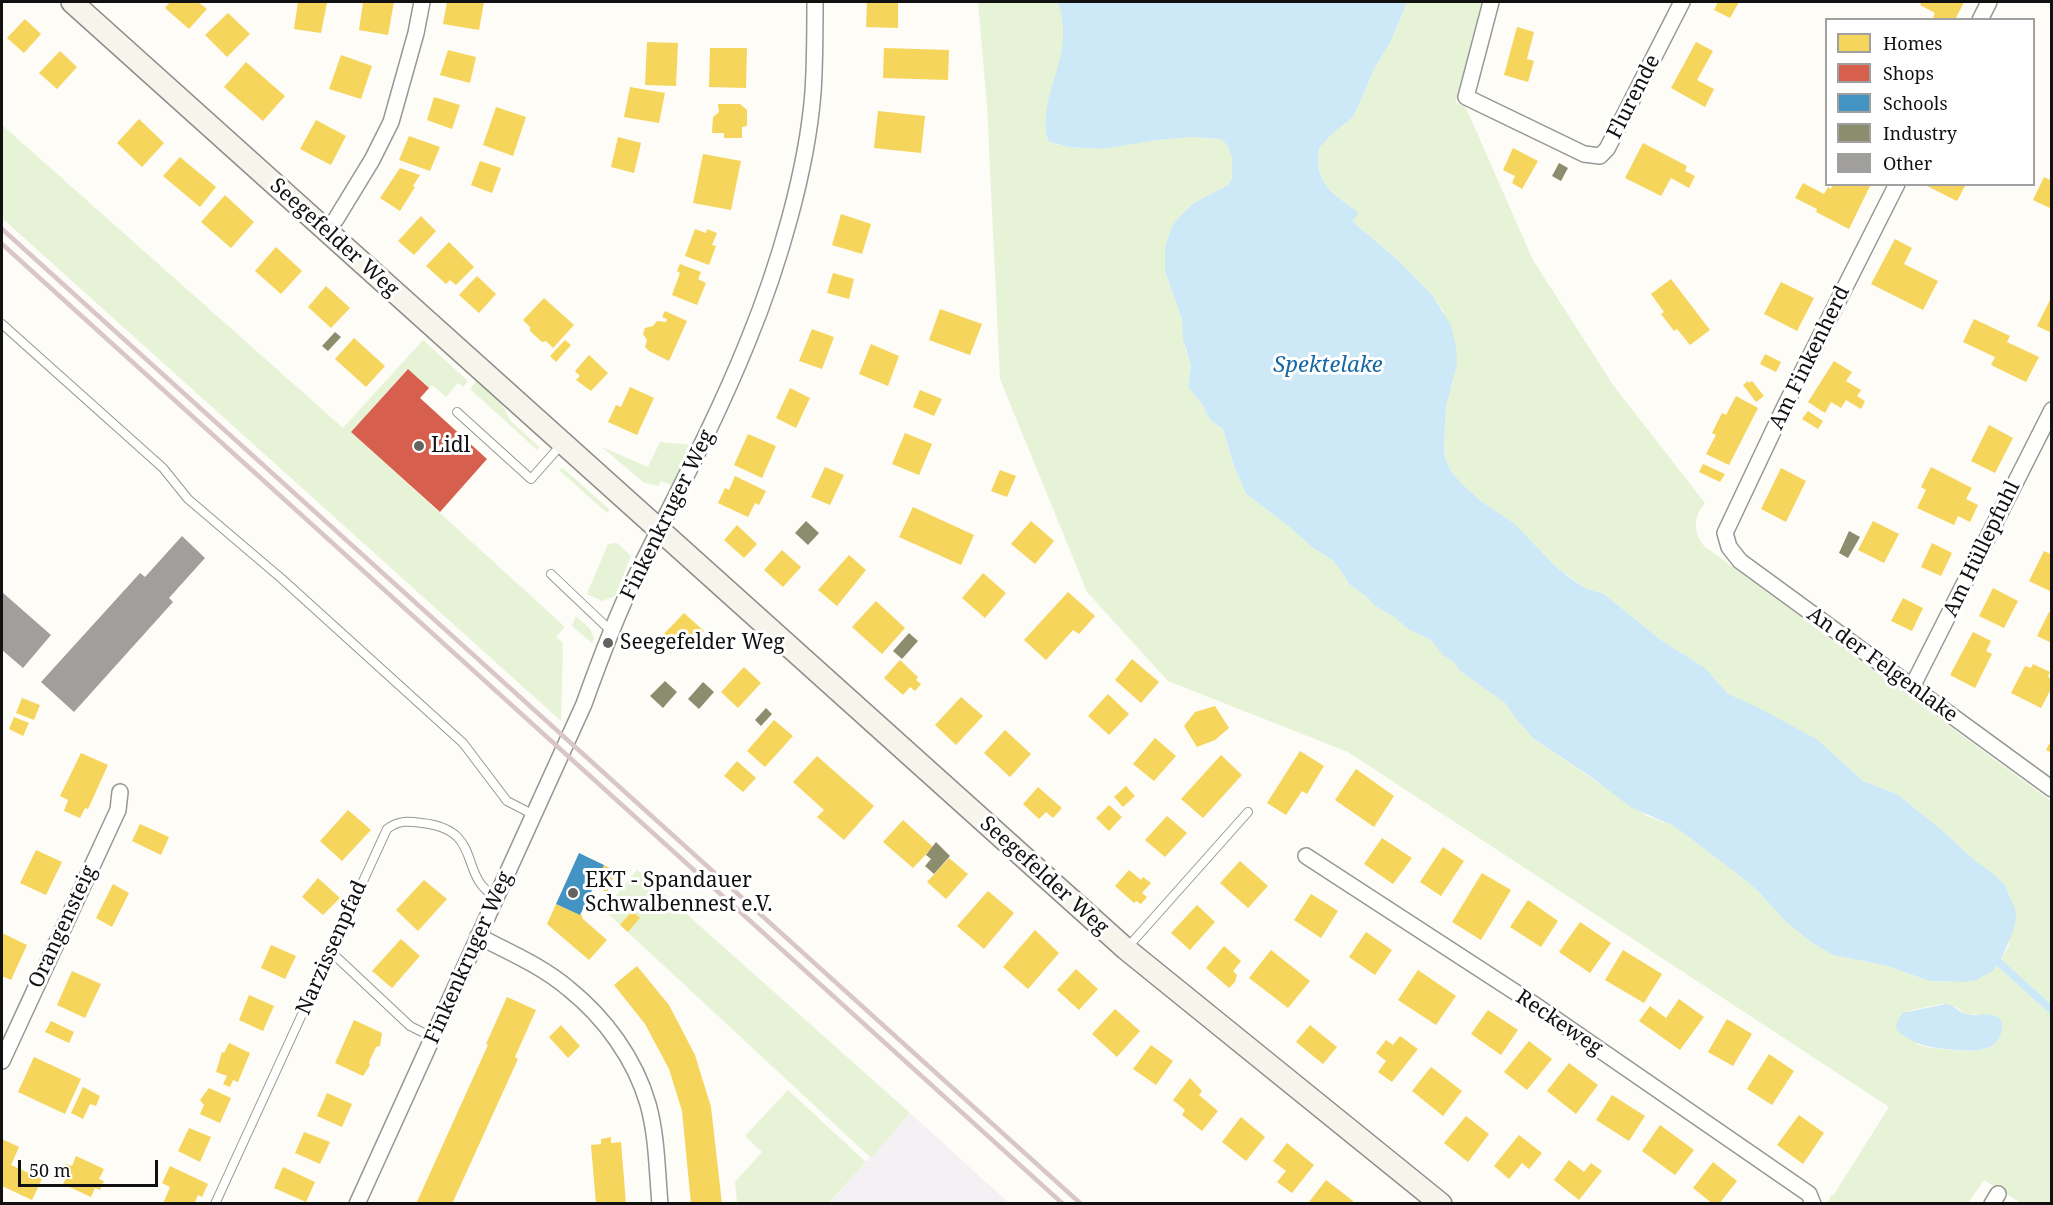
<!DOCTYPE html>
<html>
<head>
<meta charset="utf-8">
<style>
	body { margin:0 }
	#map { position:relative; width:2053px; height:1205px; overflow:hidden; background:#fdfcf7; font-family:"Noto Serif",serif }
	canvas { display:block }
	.frame { position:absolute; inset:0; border:3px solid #111; pointer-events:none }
	.legend { position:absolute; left:1825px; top:18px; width:210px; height:168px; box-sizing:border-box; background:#fff; border:2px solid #a0a0a0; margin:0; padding:8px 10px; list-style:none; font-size:18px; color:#111 }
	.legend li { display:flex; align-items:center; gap:12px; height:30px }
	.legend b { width:30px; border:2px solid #a0a0a0 }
	.scale { position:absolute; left:18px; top:1160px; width:140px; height:27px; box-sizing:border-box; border:3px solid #111; border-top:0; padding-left:8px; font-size:18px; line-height:21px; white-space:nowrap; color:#111; -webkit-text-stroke:4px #fff; paint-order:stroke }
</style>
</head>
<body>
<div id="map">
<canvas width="2053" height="1205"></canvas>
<div class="frame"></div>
<ul class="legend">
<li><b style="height:16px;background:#f6d55c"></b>Homes</li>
<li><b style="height:16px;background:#d6604d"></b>Shops</li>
<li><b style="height:16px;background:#4393c3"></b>Schools</li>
<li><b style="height:16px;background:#8c8c6e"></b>Industry</li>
<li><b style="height:16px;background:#a19f9c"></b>Other</li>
</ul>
<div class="scale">50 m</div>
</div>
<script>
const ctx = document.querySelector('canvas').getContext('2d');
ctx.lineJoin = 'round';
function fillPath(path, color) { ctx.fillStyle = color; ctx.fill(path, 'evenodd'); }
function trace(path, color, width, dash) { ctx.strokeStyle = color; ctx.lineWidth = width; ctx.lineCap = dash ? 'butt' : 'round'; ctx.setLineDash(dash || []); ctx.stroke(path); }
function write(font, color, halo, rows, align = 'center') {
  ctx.font = font + ' "Noto Serif",serif'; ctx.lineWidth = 6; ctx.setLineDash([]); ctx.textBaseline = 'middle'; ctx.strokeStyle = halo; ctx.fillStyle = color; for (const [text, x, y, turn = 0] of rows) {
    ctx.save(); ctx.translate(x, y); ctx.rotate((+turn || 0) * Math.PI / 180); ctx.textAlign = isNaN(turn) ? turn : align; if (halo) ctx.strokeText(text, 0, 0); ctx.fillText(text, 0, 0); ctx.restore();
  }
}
const industrial = new Path2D(`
	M910 1113 1009 1203 829 1204Z`);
const green = new Path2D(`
	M978 2H1058C1063 18 1065 36 1062 53 1057 77 1036 122 1051 143L1068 147 1103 149 1158 140 1192 137 1221 139 1227 145 1232 158V177L1228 185 1194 203 1179 217 1172 226 1165 247V272L1182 319 1185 348 1191 366 1188 387 1202 404 1210 420 1223 429 1234 466 1246 494 1292 529 1313 548 1331 559 1340 569 1349 584 1367 597 1374 605 1394 617 1408 629 1431 640 1447 658 1455 663 1460 671 1505 703 1516 719 1534 739 1647 816 1672 825 1682 832 1740 876 1758 891 1785 921 1812 943 1833 955 1888 966 1929 981 1957 982 1983 977 1997 966 2051 1015V1203H2021L1984 1180 1968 1203H1828L1831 1195 1833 1196 1889 1107 1348 752 1168 681 1087 592 1000 379 987 106ZM1942 1004 1956 1007 1967 1015 1976 1014 2002 1025C2001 1054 1976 1051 1955 1050 1941 1049 1930 1049 1917 1044L1907 1011Z
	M1407 2H1482L1456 102 1466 108 1533 260 1613 385 1705 503C1693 517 1693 531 1704 546L2051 801V1004L2001 959 2009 945 2011 897 2005 885 1996 876 1973 859 1943 831 1897 794 1863 781 1818 740 1734 699 1728 694 1705 668 1661 640 1604 594 1585 588 1554 565 1515 524 1481 501 1461 483 1451 471 1445 458 1444 447 1446 406 1448 393 1453 382 1443 311 1433 296 1398 260 1353 222V219L1358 212C1332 193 1314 184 1319 148L1333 133 1352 118 1358 107 1375 67 1391 41Z
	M2 125 343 428 423 340 468 381 463 387 458 383 446 397 432 385 429 388 407 369 351 432 565 627 556 637 563 643 561 721 2 218Z
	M478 379 499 398 510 420 539 447 537 450 470 389Z
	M660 442 692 445 673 486 661 481 658 486 643 482 602 447 648 467Z
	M563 468 610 510 607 513 559 470Z
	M617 543 631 556 615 596 602 601 587 594 608 544Z
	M576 616 590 629 594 638 592 643 572 626Z
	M637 870 910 1113 871 1158 604 910Z
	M788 1090 866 1162 829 1203H737L735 1182 762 1152 745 1136Z`);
const water = new Path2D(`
	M1058 2H1407L1391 41 1375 67 1358 107 1352 118 1333 133 1319 148C1314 184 1332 193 1358 212L1357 216 1353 219V222L1398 260 1433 296 1451 326 1456 346 1457 364 1446 406 1444 447 1445 458 1451 471 1461 483 1481 501 1515 524 1554 565 1569 577 1585 588 1604 594 1661 640 1705 668 1728 694 1759 708 1818 740 1863 781 1897 794 1943 831 1973 859 1996 876 2005 885 2015 908 2016 919 2013 932 2001 959 2051 1004V1015L1997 966 1991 972 1977 980 1965 982 1929 981 1888 966 1833 955 1812 943 1785 921 1758 891 1740 876 1682 832 1672 825 1632 808 1591 777 1534 739 1516 719 1505 703 1460 671 1455 663 1443 655 1431 640 1408 629 1394 617 1374 605 1367 597 1349 584 1340 569 1331 559 1313 548 1292 529 1246 494 1234 466 1223 429 1210 420 1202 404 1188 387 1191 366 1183 339 1182 319 1165 272V247L1172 226 1179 217 1194 203 1228 185 1232 178V158L1227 145 1221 139 1192 137 1158 140 1103 149 1068 147 1049 142C1038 115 1056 80 1061 53 1065 36 1063 18 1058 2Z
	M1946 1004C1955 1005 1958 1012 1966 1014 1977 1017 1987 1011 1998 1017 2002 1020 2003 1025 2002 1030 1997 1053 1975 1051 1957 1050 1934 1048 1915 1047 1897 1030L1896 1025 1902 1013Z`);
const homes = new Path2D(`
	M170 2H198L207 9 189 29 165 8Z
	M298 2 327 3 321 33 294 29Z
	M363 2H394L388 35 359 30Z
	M447 2H484L479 30 443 24Z
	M867 2H898V28L866 27Z
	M1718 2H1739L1730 18 1714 10Z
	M1922 2H1964L1955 20H1932L1935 13 1920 5Z
	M228 13 250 34 227 57 205 35Z
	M25 19 41 34 24 53 7 38Z
	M1517 27 1534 32 1527 59 1534 61 1528 82 1504 75Z
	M647 42 678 43 676 86 645 85Z
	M1696 42 1713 51 1697 80 1714 89 1705 107 1671 88Z
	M710 48H747L746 88 709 87Z
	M884 48 949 50 948 80 883 78Z
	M448 50 476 57 470 83 440 75Z
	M60 51 77 67 57 89 39 73Z
	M341 55 372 66 361 99 329 89Z
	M246 62 285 96 263 121 224 87Z
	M630 87 665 93 659 123 624 117Z
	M434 97 460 105 452 129 427 120Z
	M718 104H740L747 110V126L742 127V138H724V133H712L713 117 719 112Z
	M496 107 526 117 513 156 483 145Z
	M878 111 925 116 921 153 874 148Z
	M139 119 164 143 142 167 117 143Z
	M316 120 346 136 331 165 300 149Z
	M409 136 440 147 430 171 399 160Z
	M618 137 641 143 634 173 611 167Z
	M1643 143 1687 166 1685 171 1695 176 1689 188 1671 178 1661 196 1625 178Z
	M1513 148 1538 161 1522 189 1512 183 1515 176 1503 170Z
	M703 154 741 161 731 210 693 203Z
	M180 157 216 187 200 207 163 176Z
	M480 161 501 168 492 193 471 185Z
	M400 168 420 175 413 186 415 187 400 211 380 198Z
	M2044 177 2052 181V209L2033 200Z
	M1803 183 1824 194 1828 187 1831 189 1833 184 1848 186 1849 184H1871L1849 229 1816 212 1817 209 1795 198Z
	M1923 184H1966L1957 201Z
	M225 195 254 222 231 248 201 222Z
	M841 214 871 224 862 254 832 245Z
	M421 216 436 231 414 255 398 241Z
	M695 229 706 233 707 229 717 233 712 245 716 246 709 265 685 256Z
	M1895 239 1912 248 1904 264 1938 281 1923 310 1871 284Z
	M449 242 474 267 456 285 450 280 446 284 426 266Z
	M276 247 302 271 281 294 255 271Z
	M680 264 701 272 698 279 706 283 697 305 672 295 680 273 677 271Z
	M833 273 854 279 849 299 827 293Z
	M477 276 496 294 479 313 459 295Z
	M1671 279 1710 330 1690 345 1677 329 1674 331 1661 314 1664 312 1651 294Z
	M1781 282 1814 298 1797 331 1764 314Z
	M326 286 350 308 331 328 308 307Z
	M2052 296V333L2037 326Z
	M544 298 574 325 553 348 546 341 542 342 530 331V327L523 320Z
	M940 309 982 324 970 355 929 340Z
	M665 311 687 321 669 361 649 351 645 347 647 340 643 334 645 328 653 326 657 321 666 322 667 319 662 317Z
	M1974 319 2010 336 2007 342 2039 357 2026 382 1991 365 1995 357 1963 342Z
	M812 329 834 337 822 369 799 361Z
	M354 338 385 366 366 387 335 359Z
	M565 340 571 345 556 362 550 356Z
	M871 344 899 356 888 386 859 374Z
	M1765 354 1781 362 1776 372 1760 364Z
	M589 355 608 373 591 391 576 380 580 376 575 371Z
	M1834 361 1852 372 1846 381 1861 390 1857 396 1865 401 1861 409 1846 400 1841 408 1831 402 1825 413 1808 402Z
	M1748 381 1749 383 1752 381 1764 396 1756 402 1743 385Z
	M630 387 654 398 637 435 608 422 616 405 621 407Z
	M790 388 810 398 796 428 776 418Z
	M920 390 942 399 934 416 913 407Z
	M1736 396 1758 408 1729 465 1706 454 1716 435 1712 433 1722 413 1726 415Z
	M1808 411 1823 421 1818 429 1802 419Z
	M1989 425 2013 438 1995 473 1971 461Z
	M905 433 932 444 919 475 892 464Z
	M748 434 776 446 762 478 734 465Z
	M1703 464 1725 474 1720 482 1699 472Z
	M825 467 844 475 830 505 811 497Z
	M1931 467 1972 488 1966 499 1978 505 1970 522 1958 516 1954 525 1917 508 1926 490 1921 487Z
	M1781 468 1806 481 1786 522 1761 509Z
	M1000 470 1016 476 1007 497 991 491Z
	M735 476 766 491 759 505 755 503 748 517 718 503 725 488 729 490Z
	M913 507 974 535 961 565 899 537Z
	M1031 521 1054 541 1035 564 1011 544Z
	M1873 521 1899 534 1884 563 1858 550Z
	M737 525 757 544 744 558 724 540Z
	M1932 543 1952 553 1941 576 1921 567Z
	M782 550 801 567 783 587 764 570Z
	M2044 551 2052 555V592L2029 581Z
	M849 555 866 570 837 606 818 590Z
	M983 573 1006 593 985 618 962 598Z
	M1993 588 2018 601 2004 628 1979 616Z
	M1068 592 1095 616 1079 634 1073 630 1046 660 1024 640Z
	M1903 598 1923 608 1912 631 1891 621Z
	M876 601 905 628 882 654 852 627Z
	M2049 612 2052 614V643L2037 636Z
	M684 613 704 631 685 651 678 645 671 653 658 640Z
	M1973 632 1991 641 1986 651 1992 654 1975 688 1950 675Z
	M1132 659 1159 682 1141 703 1115 680Z
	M900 660 918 677 916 680 921 684 915 691 910 687 903 695 884 678Z
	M2033 664 2050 672 2048 677 2052 679V687L2041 708 2011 693 2025 666 2031 668Z
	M744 667 761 683 738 708 721 692Z
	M1108 694 1129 714 1109 735 1088 716Z
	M961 697 983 716 956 745 935 725Z
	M22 698 40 705 34 720 16 713Z
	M1215 706 1229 728 1215 740 1197 747 1184 726 1195 712Z
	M14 717 29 723 23 736 9 729Z
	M774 720 793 736 765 767 747 751Z
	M1005 730 1031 754 1010 777 984 753Z
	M1155 738 1176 756 1154 781 1133 764Z
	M2052 739V753L2046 750Z
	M1300 751 1324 766 1307 794 1302 791 1286 815 1267 803Z
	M81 753 108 765 88 809 85 808 80 818 64 811 68 800 60 796Z
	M1221 755 1242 775 1203 818 1181 799Z
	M817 756 874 806 844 840 817 817 824 810 793 782Z
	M737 761 756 778 743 792 724 776Z
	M1356 769 1394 796 1374 827 1335 800Z
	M1126 786 1135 796 1123 807 1114 797Z
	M1038 787 1062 808 1053 818 1046 812 1039 819 1023 804Z
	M1109 805 1122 817 1109 831 1096 818Z
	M348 810 371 830 342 861 320 841Z
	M1167 816 1187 833 1165 857 1145 840Z
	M903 820 933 847 913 868 883 842Z
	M140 824 169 837 161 855 132 841Z
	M1382 838 1412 858 1393 884 1364 864Z
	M1443 847 1464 861 1441 896 1420 882Z
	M36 850 62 862 46 895 20 883Z
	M949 858 968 874 946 899 927 882Z
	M1240 861 1268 886 1248 908 1220 883Z
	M604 865 616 871 607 892 594 886Z
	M1129 870 1141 880 1143 877 1151 883 1142 893 1147 897 1141 904 1136 901 1134 903 1115 886Z
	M1482 873 1511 890 1481 940 1452 922Z
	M318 878 340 898 323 915 302 897Z
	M424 880 447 899 418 931 396 910Z
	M113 884 129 893 112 927 96 918Z
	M988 891 1014 913 984 949 957 926Z
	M1311 894 1338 911 1321 938 1294 920Z
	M1528 900 1558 921 1541 947 1510 927Z
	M556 904 580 915 581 914 583 919 607 940 589 960 547 924Z
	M1197 905 1215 922 1190 950 1171 933Z
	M632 911 640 918 628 932 620 925Z
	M1580 922 1611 943 1590 973 1559 952Z
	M1035 930 1059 953 1028 989 1003 967Z
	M1366 932 1392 950 1375 975 1349 957Z
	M2 933 27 945 11 980 2 976Z
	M401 939 420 956 392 988 372 971Z
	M271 945 296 956 285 979 261 968Z
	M1224 946 1241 961 1233 971 1237 975 1235 982 1229 988 1206 968Z
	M1271 950 1310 981 1288 1008 1249 978Z
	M1623 950 1662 974 1644 1003 1605 980Z
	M637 966 669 1005 695 1055 711 1107 722 1204H691L682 1111 669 1069 645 1024 614 985Z
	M1076 969 1098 989 1079 1010 1057 990Z
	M1418 970 1456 996 1436 1025 1398 1000Z
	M72 971 101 984 85 1018 57 1005Z
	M249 995 274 1006 263 1031 239 1020Z
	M507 997 536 1010 515 1057 518 1059 452 1204H416L488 1045 486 1044Z
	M1679 999 1704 1017 1680 1050 1639 1021 1650 1006 1666 1018Z
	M1115 1009 1140 1031 1117 1057 1092 1034Z
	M1488 1010 1518 1030 1501 1055 1471 1034Z
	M1727 1019 1752 1034 1733 1066 1708 1052Z
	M354 1020 382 1033 380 1046 376 1047 369 1062 370 1065 363 1076 335 1063Z
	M51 1021 74 1032 69 1043 45 1032Z
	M561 1025 580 1046 568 1058 549 1037Z
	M1310 1025 1337 1047 1323 1064 1296 1042Z
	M1400 1036 1418 1049 1392 1082 1378 1072 1386 1061 1376 1053 1386 1040 1393 1045Z
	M1529 1041 1552 1059 1527 1090 1504 1072Z
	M229 1043 250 1053 238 1082 233 1080 230 1087 223 1084 227 1076 216 1072 222 1052 224 1053Z
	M1151 1045 1173 1061 1156 1085 1133 1069Z
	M1769 1054 1794 1071 1772 1105 1747 1089Z
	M34 1057 81 1079 65 1114 18 1092Z
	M1569 1063 1598 1085 1576 1114 1547 1091Z
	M1431 1067 1462 1091 1443 1116 1412 1091Z
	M1190 1078 1202 1091 1199 1095 1218 1111 1202 1131 1182 1115 1185 1110 1173 1100Z
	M83 1087 100 1096 96 1106 90 1104 83 1119 71 1113Z
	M209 1088 231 1098 220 1123 200 1114 204 1105 200 1100Z
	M327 1093 352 1104 342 1127 317 1116Z
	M1612 1095 1645 1116 1629 1141 1596 1120Z
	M1799 1115 1824 1133 1803 1164 1777 1145Z
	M1466 1116 1489 1134 1468 1162 1444 1143Z
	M1241 1117 1265 1137 1246 1161 1222 1142Z
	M1660 1125 1694 1150 1675 1175 1642 1151Z
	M189 1128 211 1137 200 1162 178 1151Z
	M304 1132 330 1142 320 1164 295 1153Z
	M1519 1135 1542 1153 1529 1169 1522 1163 1509 1179 1494 1166Z
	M611 1137V1143L621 1142 626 1204H596L591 1145 601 1144V1139Z
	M2 1139 19 1147 11 1165 42 1179 32 1200 2 1186Z
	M1287 1143 1314 1165 1292 1193 1277 1182 1286 1171 1273 1161Z
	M76 1156 104 1169 99 1179 104 1181 100 1190 95 1188 91 1197 63 1184 68 1175 62 1172 66 1164 72 1166Z
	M1569 1160 1584 1172 1591 1163 1602 1171 1579 1200 1554 1180Z
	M1713 1162 1737 1181 1719 1204H1713L1693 1188Z
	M170 1166 208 1184 202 1197 198 1195 194 1204H163L170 1187 162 1183Z
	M283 1167 315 1182 306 1202 274 1188Z
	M1326 1180 1353 1201 1352 1204H1311L1309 1202Z`);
const shops = new Path2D(`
	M408 369 429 388 420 398 487 459 440 512 351 432Z`);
const schools = new Path2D(`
	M579 853 604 865 580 915 556 904Z`);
const industry = new Path2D(`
	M1559 163 1568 168 1561 181 1552 176Z
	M335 332 341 337 328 351 322 346Z
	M806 521 819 533 808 545 795 533Z
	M1849 531 1860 537 1848 558 1839 553Z
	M909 633 918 641 902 659 893 651Z
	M665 681 677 692 663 708 650 696Z
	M703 682 714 692 699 709 688 699Z
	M766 708 772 714 761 726 755 720Z
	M936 842 950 856 934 874 925 866 931 859 926 855Z`);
const building = new Path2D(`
	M182 536 205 558 169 598 173 602 74 712 41 682 140 573 145 577Z
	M2 592 51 635 23 668 2 650Z`);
const lane = new Path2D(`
	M2 324 163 468 188 499 282 579 463 743 507 801 534 815
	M457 412 531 479 561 445
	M551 574 611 631
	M1127 948 1248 812
	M330 951 410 1026 432 1037
	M215 1204 387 829C399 820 408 821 422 823 485 830 457 876 496 897`);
const street = new Path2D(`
	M1491 2 1466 97 1584 154 1600 156 1607 149 1682 2
	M1980 20 1989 2
	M1897 184 1784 408 1725 533 1729 547 1740 561 2052 789
	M326 231 336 219 372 160 391 122 416 33 422 2
	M1912 687 2052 410
	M1306 856 1532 1003 1809 1194 1813 1204
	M478 936C509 952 542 966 569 989 605 1018 635 1059 648 1104 657 1136 657 1171 660 1204
	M2 1061 118 810 120 792
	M357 1204 584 704C599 662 615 618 635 578 674 499 715 423 748 341 778 268 807 171 813 92 815 62 815 32 815 2
	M1992 1204 1998 1194`);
const secondary = new Path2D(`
	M72 2 1126 949 1441 1204`);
const rail = new Path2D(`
	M2 229 1081 1204
	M2 244 1063 1204`);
const markers = [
	[419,446,6,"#646362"],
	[608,643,6,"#646362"],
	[573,893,6,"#646362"]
];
const streetNames = [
	["Flurende",1634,97,-63],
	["Seegefelder Weg",334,238,42],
	["Am Finkenherd",1810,358,-64],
	["Finkenkruger Weg",668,515,-64],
	["Am Hüllepfuhl",1982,549,-64],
	["An der Felgenlake",1882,665,36],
	["Seegefelder Weg",1044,876,42],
	["Orangensteig",63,927,-65],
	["Narzissenpfad",332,948,-66],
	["Finkenkruger Weg",469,958,-66],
	["Reckeweg",1559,1023,34]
];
const poiNames = [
	["Lidl",431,446],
	["Seegefelder Weg",620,643],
	["EKT - Spandauer",585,881],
	["Schwalbennest e.V.",585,905]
];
const waterNames = [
	["Spektelake",1328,366]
];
fillPath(industrial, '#f5f0f3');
fillPath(green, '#e7f3d7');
fillPath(water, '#cde8f7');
fillPath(homes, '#f6d55c');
fillPath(shops, '#d6604d');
fillPath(schools, '#4393c3');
fillPath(industry, '#8c8c6e');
fillPath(building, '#a19f9c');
trace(lane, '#979795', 10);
trace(street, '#979795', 18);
trace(secondary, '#8e8d8b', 24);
trace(lane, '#fffffe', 8);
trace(street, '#fffffe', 15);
trace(secondary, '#f6f4eb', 21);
trace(rail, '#d9c6c7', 4.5);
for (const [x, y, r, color] of markers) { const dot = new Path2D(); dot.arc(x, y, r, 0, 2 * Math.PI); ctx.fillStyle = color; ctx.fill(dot); trace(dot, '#fff', 2); }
write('21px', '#111', '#fff', streetNames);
write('21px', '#111', '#fff', poiNames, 'left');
write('italic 22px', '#1768a6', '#fff', waterNames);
</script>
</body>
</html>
